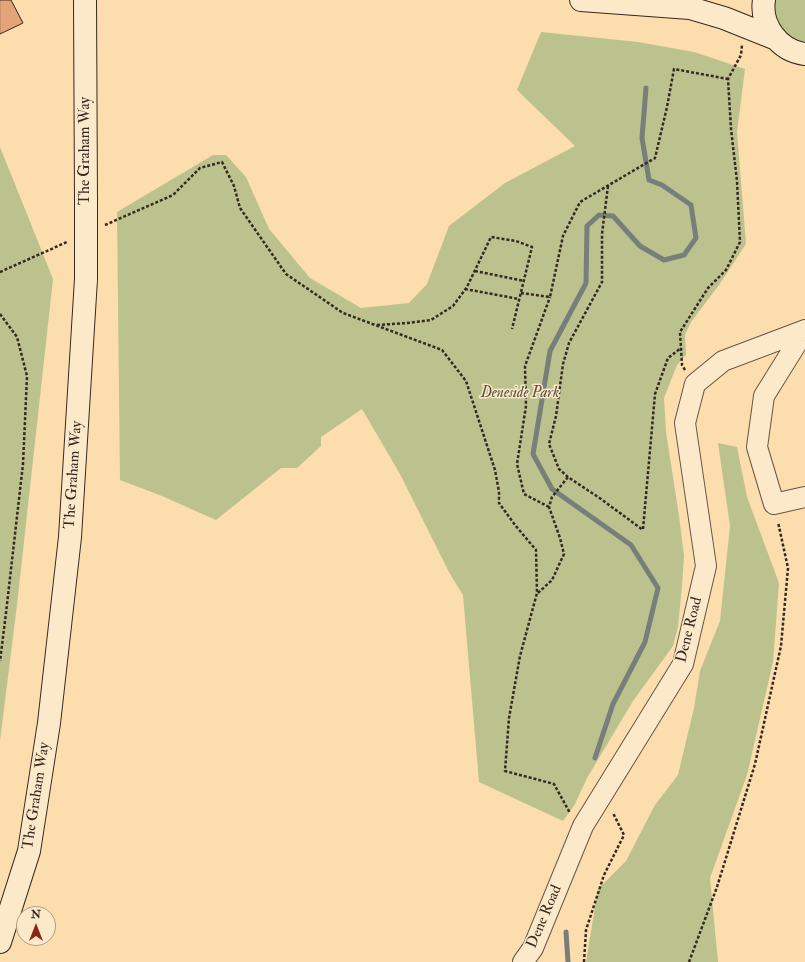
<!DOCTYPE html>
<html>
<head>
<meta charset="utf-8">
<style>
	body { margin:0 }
	#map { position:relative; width:805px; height:962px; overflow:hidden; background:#fbddae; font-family:"IM FELL Double Pica",serif }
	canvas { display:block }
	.north { position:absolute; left:16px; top:906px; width:40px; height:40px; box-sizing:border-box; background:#fce9ca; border:1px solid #ad9c86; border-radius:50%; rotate:0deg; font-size:11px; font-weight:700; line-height:16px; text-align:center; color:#362921 }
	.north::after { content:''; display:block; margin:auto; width:14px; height:18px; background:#8f2418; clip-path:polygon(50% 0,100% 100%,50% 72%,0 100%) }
</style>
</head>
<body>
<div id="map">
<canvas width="805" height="962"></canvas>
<div class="north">N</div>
</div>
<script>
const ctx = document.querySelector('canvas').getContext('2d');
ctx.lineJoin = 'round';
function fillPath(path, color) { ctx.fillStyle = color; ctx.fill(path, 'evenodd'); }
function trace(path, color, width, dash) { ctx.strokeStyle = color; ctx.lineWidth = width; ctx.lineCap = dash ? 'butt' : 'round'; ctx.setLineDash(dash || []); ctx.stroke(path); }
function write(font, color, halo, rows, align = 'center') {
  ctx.font = font + ' "IM FELL Double Pica",serif'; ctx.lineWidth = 3; ctx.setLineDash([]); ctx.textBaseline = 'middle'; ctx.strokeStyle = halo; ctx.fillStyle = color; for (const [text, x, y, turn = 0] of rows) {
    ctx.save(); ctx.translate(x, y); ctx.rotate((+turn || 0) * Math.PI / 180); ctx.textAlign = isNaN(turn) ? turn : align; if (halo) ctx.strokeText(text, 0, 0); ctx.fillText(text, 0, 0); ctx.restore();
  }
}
const green = new Path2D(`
	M774 0H805V42C791 40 778 30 775 16 774 11 774 5 774 0Z
	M541 32 638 42 694 52 745 69 737 132 746 244 719 285 691 322 685 335 686 355 677 365 664 398 666 432 679 516 684 556 682 586 678 627 673 646 633 701 587 778 575 804 563 821 479 782 463 595 450 574 400 474 362 409 321 437V446L297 468H281L216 520 162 496 120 480 117 212 213 155H226L246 177 269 229 310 278 361 308 409 303 427 284 449 226 505 183 575 146 517 90Z
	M0 147 53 279 17 605 0 741Z
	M718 443 737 447 747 497 779 583 773 662 747 775 710 878 718 962H586L598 889 626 861 655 805 678 775 694 708 700 671 720 621 730 526Z`);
const stream = new Path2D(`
	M595 758 613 704 645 642 658 588 631 545 552 489 533 454 550 351 586 283 587 226 599 215 613 216 640 246 664 260 684 255 696 238 691 205 662 185 649 180 642 138 646 88
	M566 932 568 962`);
const building = new Path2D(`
	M0 0H11L23 23 0 34Z`);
const path = new Path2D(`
	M608 186 602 234V282L569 343 563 364 556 416 549 444 559 469 568 477 601 499 643 530
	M105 225 173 195 200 168 222 162 234 186 240 208 286 274 343 313 442 350 466 381 495 470 499 492V503L515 525 536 550 537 593 520 656 509 718 505 771 554 784 570 813
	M475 271 524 281
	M0 272 67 242
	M465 289 519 299
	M521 293 550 297 563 236 580 202 655 158 667 107 674 69 728 79
	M0 314 17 337 27 376 23 464 6 613 0 661
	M377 325 407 323 431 320 453 306 467 287 491 237 516 241 532 247 512 329
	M685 370 682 365 680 332 708 288 726 270 740 242 737 181 731 129 728 79 741 55 742 45
	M549 507 524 494 517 464 526 406 525 366 550 297
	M643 529 655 394 668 358 681 348
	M538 593 552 580 564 554 560 538 549 507 552 497 568 477
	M584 962 586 930 604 875 624 835 613 813
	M689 962 717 887 755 764 781 646 788 568 778 522`);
const street = new Path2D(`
	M805 330 764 396 757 447 774 504 805 497
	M523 962 533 948 583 826 683 664 706 566 685 423 695 384 723 361 805 330`);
const secondary = new Path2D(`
	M85 0 86 200
	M581 0 690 8 724 18 774 38
	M764 0C760 25 779 51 805 54
	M0 942 29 851 49 723 70 537 86 279`);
const secondaryBridge = new Path2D(`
	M86 200V279`);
const streetNames = [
	["The Graham Way",86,151,-90],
	["The Graham Way",74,475,-86],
	["Dene Road",690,630,-76],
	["The Graham Way",37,796,-81],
	["Dene Road",545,917,-67]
];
const parkNames = [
	["Deneside Park",520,394]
];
fillPath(green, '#bbc28d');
trace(stream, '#787f7a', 5);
fillPath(building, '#e4a477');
trace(building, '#362921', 1);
trace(street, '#675644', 22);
trace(secondary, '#362921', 24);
trace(path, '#362921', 2.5, [3, 2]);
trace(street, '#fce9ca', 20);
trace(secondary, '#fce9ca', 22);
trace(secondaryBridge, '#362921', 24, []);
trace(secondaryBridge, '#fce9ca', 22);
write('15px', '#362921', '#fce9ca', streetNames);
write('italic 15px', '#574f3c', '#fce9ca', parkNames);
</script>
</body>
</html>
